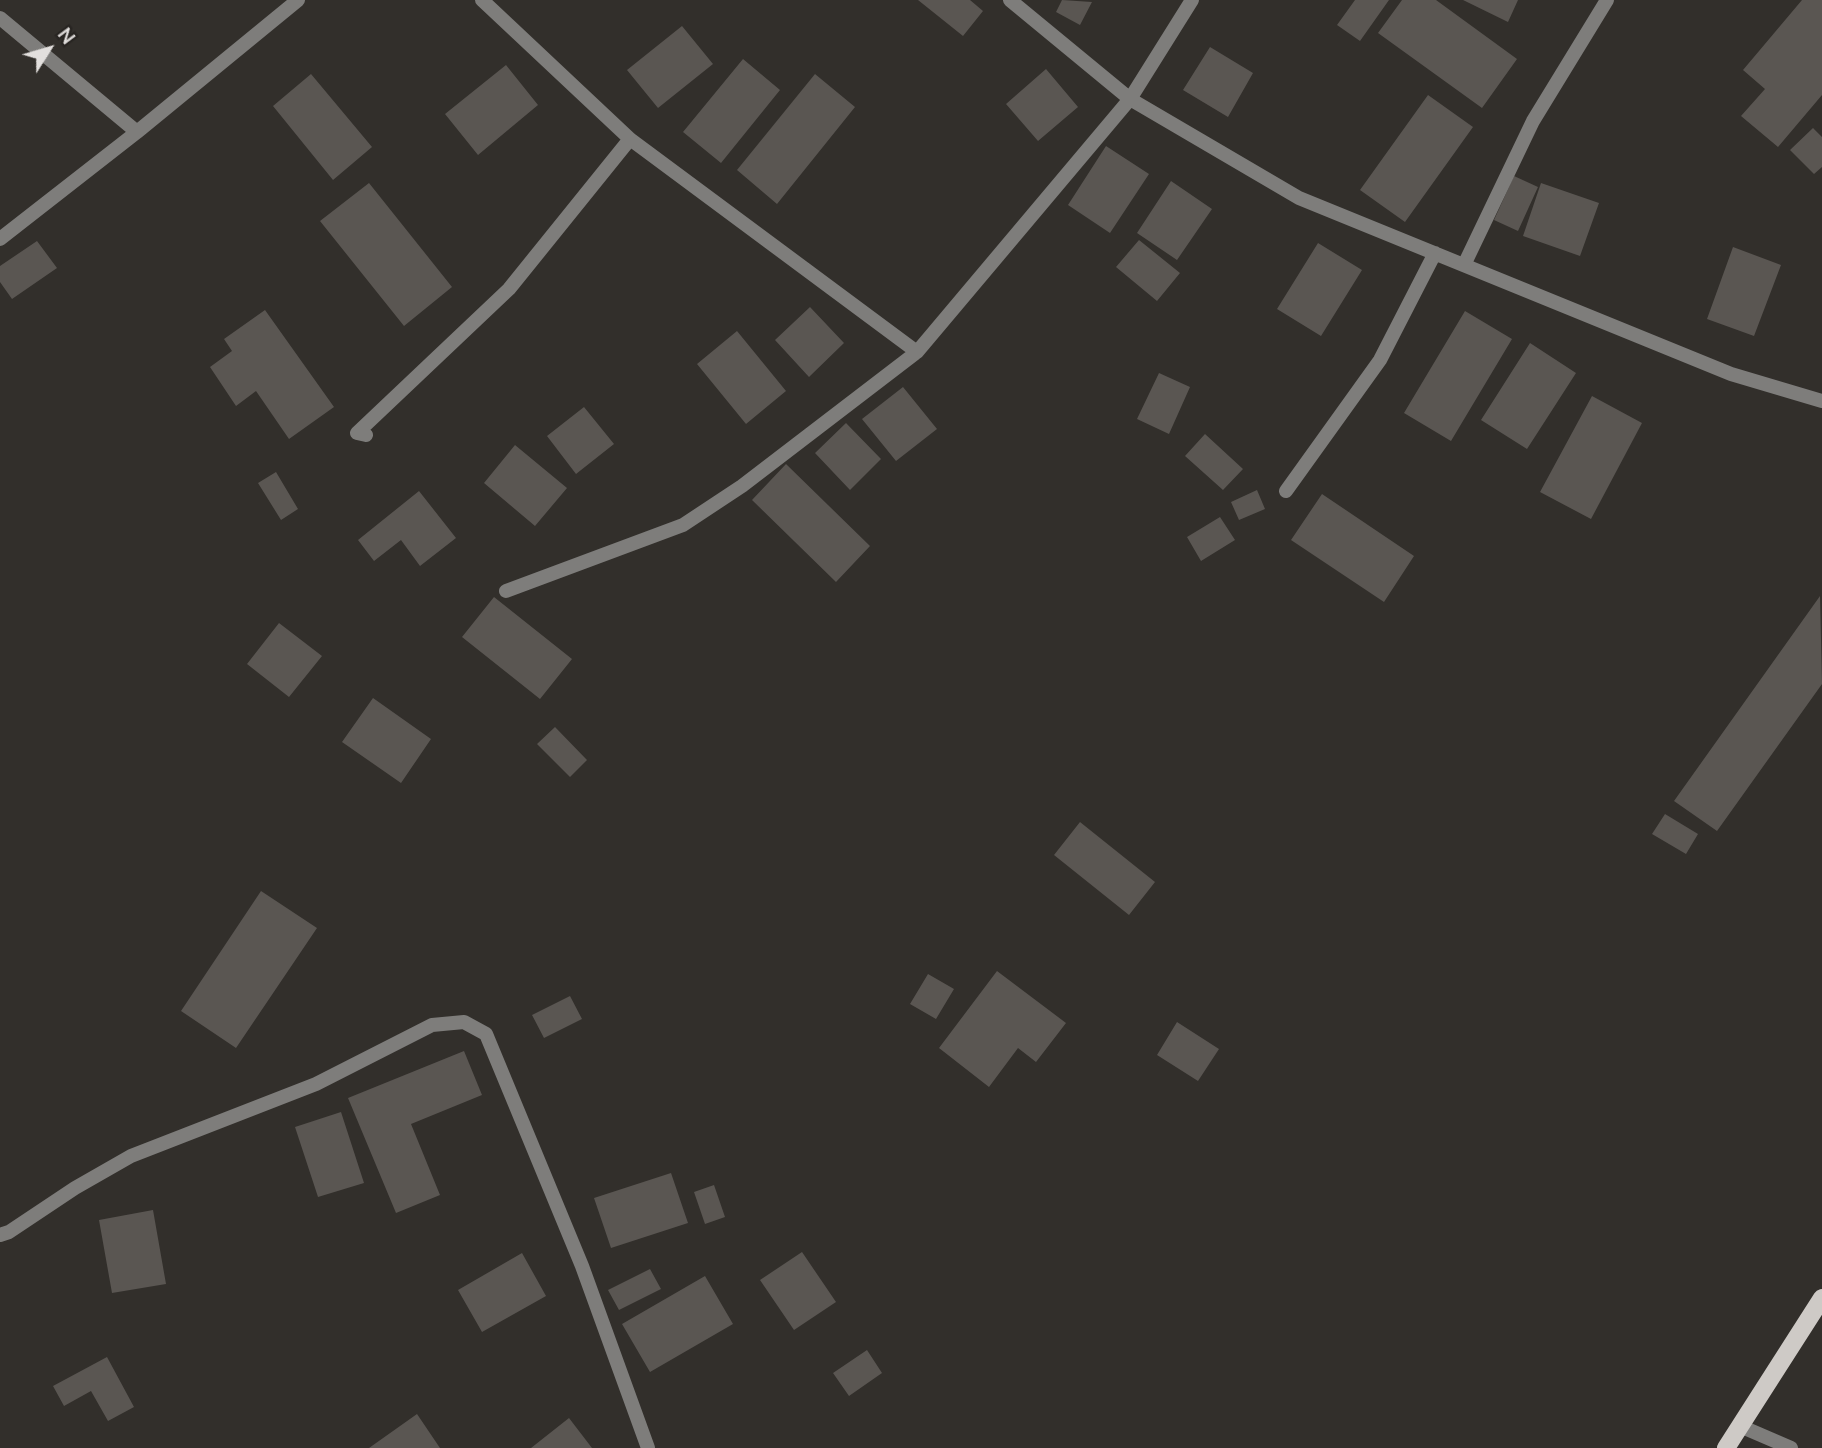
<!DOCTYPE html>
<html>
<head>
<meta charset="utf-8">
<style>
	body { margin:0 }
	#map { position:relative; width:1822px; height:1448px; overflow:hidden; background:#322f2b; font-family:"Nunito Sans",sans-serif }
	canvas { display:block }
	.north { position:absolute; left:14px; top:14px; width:70px; height:70px; -webkit-text-stroke:5px #282522; paint-order:stroke; rotate:53deg; font-size:19px; font-weight:700; line-height:28px; text-align:center; color:#e2dfdd }
	.north::after { content:''; display:block; margin:auto; width:24px; height:32px; background:#e2dfdd; clip-path:polygon(50% 0,100% 100%,50% 72%,0 100%) }
</style>
</head>
<body>
<div id="map">
<canvas width="1822" height="1448"></canvas>
<div class="north">N</div>
</div>
<script>
const ctx = document.querySelector('canvas').getContext('2d');
ctx.lineJoin = 'round';
function fillPath(path, color) { ctx.fillStyle = color; ctx.fill(path, 'evenodd'); }
function trace(path, color, width, dash) { ctx.strokeStyle = color; ctx.lineWidth = width; ctx.lineCap = dash ? 'butt' : 'round'; ctx.setLineDash(dash || []); ctx.stroke(path); }
const building = new Path2D(`
	M918 0H970L983 11 963 36Z
	M1062 0 1092 2 1080 25 1056 12Z
	M1355 0H1389L1360 41 1337 25Z
	M1402 0H1436L1517 59 1482 108 1378 33Z
	M1463 0H1518L1508 22Z
	M1802 0H1822V95L1778 147 1741 116 1765 89 1743 70Z
	M682 26 713 64 658 108 627 70Z
	M1210 47 1253 73 1228 117 1183 90Z
	M743 59 780 90 721 163 683 132Z
	M506 65 538 105 478 155 445 114Z
	M1046 69 1078 107 1038 141 1006 104Z
	M311 74 372 147 333 180 273 106Z
	M815 74 855 107 777 204 737 170Z
	M1428 95 1473 127 1405 222 1360 190Z
	M1813 128 1822 137V167L1814 174 1790 150Z
	M1106 146 1149 174 1110 233 1068 205Z
	M1514 176 1538 187 1518 231 1494 220Z
	M1171 181 1212 209 1177 260 1137 233Z
	M369 183 452 287 404 326 320 221Z
	M1541 183 1599 203 1580 256 1523 236Z
	M1139 240 1180 273 1157 301 1116 267Z
	M37 241 57 268 12 299 0 282V266Z
	M1318 243 1362 270 1321 336 1277 309Z
	M1733 247 1781 265 1754 336 1707 319Z
	M810 307 844 343 809 377 775 340Z
	M265 310 334 407 289 439 256 391 236 406 210 367 232 351 224 339Z
	M1465 311 1512 339 1451 441 1404 413Z
	M737 331 786 391 746 424 697 364Z
	M1530 343 1576 373 1527 449 1481 420Z
	M1159 373 1190 387 1169 434 1137 419Z
	M903 387 937 429 896 461 862 419Z
	M1592 396 1642 423 1591 519 1540 492Z
	M584 407 614 444 576 474 547 436Z
	M846 423 881 459 850 490 815 453Z
	M1205 434 1243 469 1223 490 1185 456Z
	M515 445 567 488 535 526 484 483Z
	M786 464 870 546 836 582 752 500Z
	M276 472 298 509 281 520 258 483Z
	M1257 490 1265 509 1239 520 1231 502Z
	M419 491 456 538 420 566 401 540 374 561 358 540Z
	M1322 494 1414 556 1384 602 1291 540Z
	M1220 517 1235 540 1201 561 1187 537Z
	M1820 596 1822 684 1717 831 1674 801Z
	M494 597 572 659 540 699 462 637Z
	M279 623 322 656 289 697 247 664Z
	M373 698 431 739 401 783 342 742Z
	M555 727 587 760 570 777 537 744Z
	M1665 814 1698 834 1686 854 1652 834Z
	M1080 822 1155 882 1129 915 1054 855Z
	M261 891 317 928 236 1048 181 1011Z
	M997 971 1066 1023 1036 1062 1018 1048 989 1087 939 1048Z
	M928 974 954 989 936 1019 910 1004Z
	M570 996 582 1019 544 1038 532 1015Z
	M1177 1022 1219 1049 1198 1081 1157 1055Z
	M464 1051 482 1095 411 1124 440 1195 396 1213 348 1098Z
	M341 1112 364 1183 318 1197 295 1127Z
	M671 1173 688 1223 611 1248 594 1198Z
	M714 1185 725 1217 705 1224 694 1192Z
	M153 1210 166 1284 112 1293 99 1220Z
	M802 1252 836 1302 794 1330 760 1280Z
	M522 1253 546 1296 482 1332 458 1290Z
	M650 1269 661 1289 619 1310 608 1290Z
	M705 1276 733 1324 650 1372 622 1324Z
	M867 1350 882 1373 849 1396 833 1373Z
	M107 1357 134 1407 108 1421 91 1391 64 1406 53 1386Z
	M417 1414 440 1448H369Z
	M569 1418 592 1448H531Z`);
const street = new Path2D(`
	M482 0 630 139 917 352
	M1010 0 1130 99 1299 198 1731 374 1822 401
	M0 18 137 132
	M0 239 137 132 298 0
	M1464 265 1533 121 1607 0
	M366 435 357 433 509 289 630 139
	M1286 491 1380 360 1435 253
	M506 591 683 525 742 486 917 352 1130 99 1192 0
	M0 1235 9 1232 75 1188 131 1156 316 1084 432 1025 464 1022 486 1034 582 1266 648 1448
	M1740 1426 1791 1448`);
const primary = new Path2D(`
	M1726 1448 1822 1298`);
fillPath(building, '#5a5652');
trace(street, '#7e7d7b', 14);
trace(primary, '#cecac6', 18);
</script>
</body>
</html>
